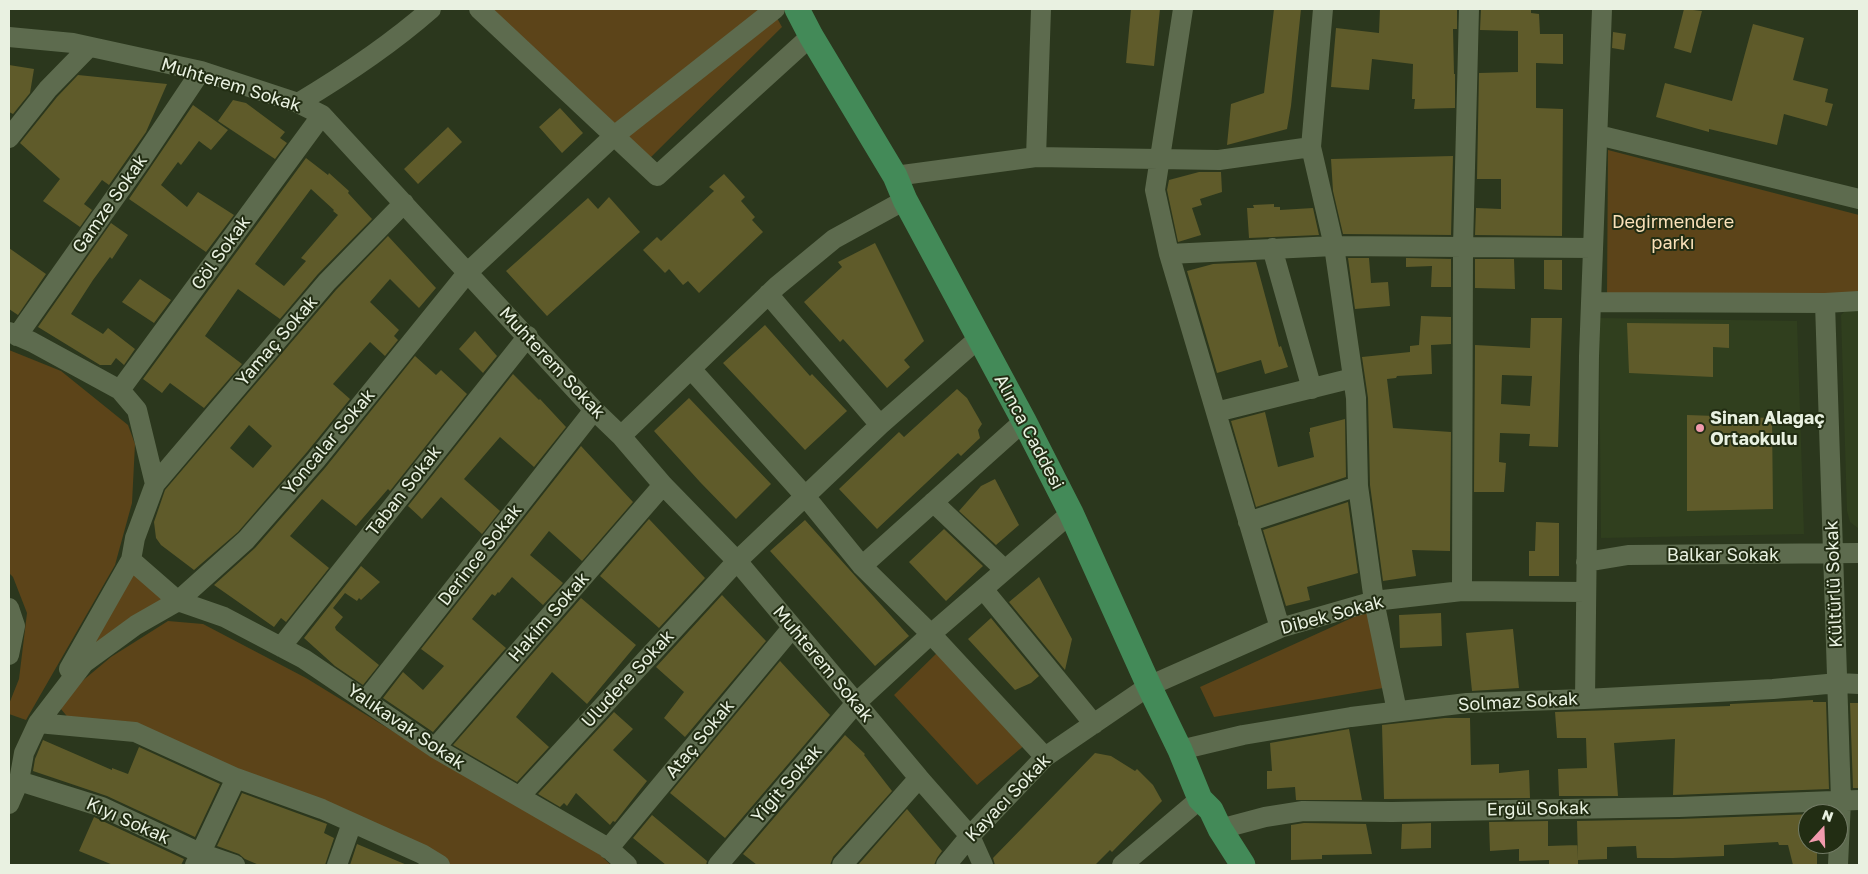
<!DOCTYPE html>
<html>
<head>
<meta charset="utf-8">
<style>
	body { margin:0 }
	#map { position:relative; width:1868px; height:874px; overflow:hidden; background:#2b371d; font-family:"Golos Text",sans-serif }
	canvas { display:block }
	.frame { position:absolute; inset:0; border:10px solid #e9f1e1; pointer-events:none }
	.north { position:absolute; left:1798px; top:804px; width:50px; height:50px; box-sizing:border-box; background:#222d13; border:1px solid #727b65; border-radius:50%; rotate:20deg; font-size:14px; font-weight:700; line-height:20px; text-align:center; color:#e9f1e1 }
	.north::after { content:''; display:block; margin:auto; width:18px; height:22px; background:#f29aad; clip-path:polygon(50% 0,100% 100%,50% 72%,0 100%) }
</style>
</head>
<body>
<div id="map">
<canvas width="1868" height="874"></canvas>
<div class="frame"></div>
<div class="north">N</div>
</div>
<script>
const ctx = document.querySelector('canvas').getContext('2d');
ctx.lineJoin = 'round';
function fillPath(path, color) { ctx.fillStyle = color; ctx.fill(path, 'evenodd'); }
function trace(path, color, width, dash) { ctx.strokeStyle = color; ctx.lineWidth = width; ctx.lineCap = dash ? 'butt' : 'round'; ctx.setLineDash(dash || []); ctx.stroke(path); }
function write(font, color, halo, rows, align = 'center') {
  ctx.font = font + ' "Golos Text",sans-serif'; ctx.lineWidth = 4; ctx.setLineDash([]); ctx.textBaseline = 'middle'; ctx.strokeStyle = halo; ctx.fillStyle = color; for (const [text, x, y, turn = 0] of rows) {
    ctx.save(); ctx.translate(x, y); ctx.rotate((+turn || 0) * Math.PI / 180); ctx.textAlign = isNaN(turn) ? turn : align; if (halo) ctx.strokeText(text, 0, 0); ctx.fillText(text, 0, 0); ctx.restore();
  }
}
const built = new Path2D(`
	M1848 308H1859V529L1850 522 1847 511 1841 315Z
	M1599 318 1797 321 1804 534 1601 538Z`);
const green = new Path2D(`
	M492 9H772L782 27 648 160Z
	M1608 150 1859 215V294L1607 298Z
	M9 350 61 371 128 425 135 444 132 503 115 565 26 720 9 714V704L19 679 27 613 13 577 9 573Z
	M131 560 178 601 84 663Z
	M1367 611 1383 688 1214 717 1200 687Z
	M168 621 203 624 306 678 474 781 589 845 611 865H429L135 732 75 726 56 703 111 657Z
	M939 651 1026 744 977 785 894 695Z`);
const building = new Path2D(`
	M1131 9H1160L1154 66 1126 63Z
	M1274 9H1301L1291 106 1287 129 1227 145 1231 104 1264 93Z
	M1380 9H1457V29H1453L1454 74H1455V108L1414 109 1415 99H1412L1413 64 1372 59 1369 90 1331 87 1336 28 1379 33Z
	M1481 9H1531V13L1539 14 1540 34H1563V64L1536 63V108L1563 109 1562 236 1475 235 1476 208 1501 209V179H1477L1479 73 1518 72V31L1480 30Z
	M1684 9 1702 11 1691 53 1674 48Z
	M1753 24 1804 38 1793 80 1828 89 1825 102 1833 104 1827 126 1784 114 1777 145 1709 129V132L1656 117 1665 83 1732 101Z
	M1613 32 1626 34 1624 50 1612 48Z
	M9 65 34 69 30 93 13 114 9 112Z
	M78 75 167 84 146 132 132 152 109 185 102 180 84 204 92 210 80 227 43 201 60 179 20 143 57 97Z
	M233 100 246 103 285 132 280 138 287 143 275 159 218 121Z
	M193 105 228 130 211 150 199 141 181 165 178 162 161 185 187 207 198 192 234 215 206 252 129 199Z
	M560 108 583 133 562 153 539 127Z
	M448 127 462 142 418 184 404 169Z
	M1453 156 1451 235 1343 234 1333 191 1331 159Z
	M306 158 328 175 329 173 349 191 348 193 372 219 318 274 280 319 238 289 205 336 242 364 204 408 170 383 162 393 143 379ZM311 189 334 210 333 211 338 215 301 258 306 261 284 286 255 264Z
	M1199 172H1221L1222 192 1200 199 1202 205 1192 208 1201 235 1178 242 1167 190 1169 180Z
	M724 174 745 197 741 201 755 217 752 220 763 232 699 293 688 281 683 285 669 269 665 273 643 250 657 237 661 241 714 191 709 187Z
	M609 197 640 232 547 316 506 271 588 198 598 209Z
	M1274 204V207H1280V210L1313 208 1319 235 1249 238 1247 208H1254L1253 205Z
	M111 223 128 235 112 259 110 257 93 280 71 314 103 334 108 328 135 349 124 365 116 358 111 365H100L38 327Z
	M388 236 436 288 419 308 390 279 370 302 399 330 394 336 398 340 385 356 370 342 333 384 350 399 307 452 238 532 194 570 161 545 156 538 154 522 165 490 336 290ZM249 425 272 446 253 468 230 448Z
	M875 243 924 341 904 360 910 367 887 388 843 339 840 342 804 302 842 267 838 262Z
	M9 248 46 274 18 315 9 309Z
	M1348 258H1369L1371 283 1388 282 1390 306 1355 309Z
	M1406 258 1451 259V287H1431L1432 266 1406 267Z
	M1475 259H1514L1515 289 1475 288Z
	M1544 260H1562V290L1544 289Z
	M1256 262 1279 347 1281 346 1288 367 1265 374 1261 360 1217 373 1187 271 1213 264Z
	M140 279 171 300 154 323 122 302Z
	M1421 316 1451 317V344L1431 345 1432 374 1397 376 1396 378 1387 379 1393 428 1451 432 1450 551 1412 550 1416 576 1383 581 1370 485 1368 398 1362 357 1410 352V346L1419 345Z
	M1531 318H1562L1558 447 1529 446 1530 434 1500 433 1499 462 1506 463 1504 492H1474L1475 345 1530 348ZM1502 375 1532 376 1530 406 1501 404Z
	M1627 323 1729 324V348L1713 347V377L1629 373Z
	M765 325 810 376 812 374 847 411 805 450 723 363Z
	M475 331 497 356 483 373 459 349Z
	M415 356 436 375 441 370 467 394 390 491 388 489 356 526 322 499 290 536 329 568 286 622 281 618 274 627 214 585 255 548 325 468Z
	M513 374 539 400 540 399 566 427 534 467 500 437 464 479 500 511 482 534 441 497 422 519 408 506Z
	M957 389 967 398 982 424 978 430 980 438 961 456 958 453 877 529 839 489 899 432 904 437Z
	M689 398 771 484 736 519 700 482 654 431Z
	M1265 412 1278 467 1314 457 1309 432H1310V428L1345 419 1346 477 1256 507 1231 421Z
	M1687 415 1772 418 1773 509 1687 511Z
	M581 446 633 502 582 561 549 531 530 555 563 583 543 605 512 577 499 593 498 592 495 596 492 594 472 619 506 648 433 732 383 698 403 672 423 690 444 666 421 649Z
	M995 479 1019 525 996 545 959 511 981 486Z
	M1348 502 1358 573 1307 587 1310 600 1286 606 1263 530Z
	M649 519 705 578 659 628 600 576Z
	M805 520 909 636 875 666 770 551Z
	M1536 522 1559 523V576H1529V551H1535Z
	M944 529 983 566 946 601 909 562Z
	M361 566 380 582 361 600 359 598 357 601 345 593 333 608 343 617 335 627 336 630 379 665 363 685 335 666 304 638Z
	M1039 577 1072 639 1065 670 1009 602Z
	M722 595 766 641 685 737 664 718 684 692 656 667Z
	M581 598 636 645 587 704 552 672 516 717 549 747 517 782 453 745Z
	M1441 613 1442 646 1400 648 1399 615Z
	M991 618 1039 676 1031 683 1015 690 968 639Z
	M1513 629 1519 688 1472 691 1466 633Z
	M780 661 830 715 725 838 670 793Z
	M1813 700V702H1826L1829 789 1673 795 1675 739 1614 743 1618 796H1559L1558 769 1587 768 1586 738H1557L1555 712 1730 706V704Z
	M1850 703H1859V788H1853Z
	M614 712 633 729 613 750 647 781 615 822 613 821 610 825 576 793 567 806 564 803 560 807 538 794Z
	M1445 718H1470L1471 765 1499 764V773L1529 770 1530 798 1384 799 1382 725Z
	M1349 729 1362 800H1296L1295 787 1267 789V771H1272L1270 743Z
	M845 735 865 754 864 755 892 791 833 857 830 865H757L743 854Z
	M43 740 112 770V768L128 774 139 747 220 784 195 837 107 796 33 771 35 759Z
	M1095 753 1111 756 1135 771 1137 769 1153 785 1162 801 1112 852 1110 850 1095 865H995L993 858Z
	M242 793 327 824 324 833 334 838 325 865H259L245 859 239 854 217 846Z
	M907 809 942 851 937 858 934 865H858Z
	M1808 814V844H1817V865H1793L1788 845H1779L1778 842 1724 845V856L1673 858H1637L1636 846 1607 847V859L1578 860 1577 821 1679 819 1816 814Z
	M652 815 707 861 706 865H666L633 838Z
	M94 817 184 859 181 865H113L79 851Z
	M1548 821V850V846L1578 845V865H1549V860L1519 861V849L1490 851 1489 822Z
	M1304 823 1366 824 1372 854 1322 855V859L1291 860V825Z
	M1431 823V848L1401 849 1402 824Z
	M357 844 407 865H350Z`);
const minor = new Path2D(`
	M479 9 657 176 811 36
	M1041 9 1036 157 1219 160 1311 147
	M1183 9 1155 190 1169 254 1280 628
	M1323 9 1311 147 1334 246 1356 398 1358 486 1374 601 1397 711
	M9 37 73 43 201 71 298 103 322 115 594 410 621 436 663 485 737 561 919 778 970 836 983 865
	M298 103C345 75 390 45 431 9
	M1598 135 1859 199
	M9 138 48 89 89 47
	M895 176 1036 157
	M1272 248 1312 389
	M1169 254 1334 246 1593 248
	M768 294 880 425 979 338
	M1591 302 1825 303 1859 301
	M1825 303 1841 800 1838 865
	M9 332 32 342 120 390 137 410 155 484 135 538 131 560 69 669
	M17 336 142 159 201 71
	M691 369 805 496 862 566 931 634 1045 757
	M120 390 322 115
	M1216 412 1353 378
	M621 436 777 286 834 239 905 200
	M155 484 327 282 404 203
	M933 502 1005 570
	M1248 522 1358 486
	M131 560 178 601 246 540 316 460 468 272 614 136 775 9
	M1586 562 1628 555 1859 553
	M862 566 1024 421
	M983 589 1094 724
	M1462 591 1463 247 1469 9
	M9 608 15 626 9 655
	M281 647 528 336
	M1585 699 1589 356 1602 9
	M366 700 594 410
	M38 723 84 663 136 625 178 601 224 617 304 659 435 748 608 848 627 865
	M435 748 663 485
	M1180 750 1243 735 1351 717 1467 703 1585 699 1773 689 1838 683 1859 684
	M19 781 102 807 200 853 235 865
	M520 796 737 561 880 425
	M9 804 19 781 24 753 38 723 135 732 236 778 322 809 422 854 440 865
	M1220 829 1265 817 1303 811 1392 812 1679 807 1859 800
	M608 849 792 628
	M195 865 236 778
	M337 865 352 823
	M718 865 856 703 931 634 1071 513
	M842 865 919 778
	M946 865 970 836 1045 757 1149 686 1280 628 1374 601 1462 591 1586 592
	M1122 865 1200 799`);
const major = new Path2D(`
	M797 9 811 36 895 176 905 200 1024 421 1071 513 1149 686 1180 750 1200 799 1211 810 1220 829 1243 865`);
const markers = [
	[1700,428,5,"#f29aad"]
];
const streetNames = [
	["Muhterem Sokak",231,85,17],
	["Gamze Sokak",110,204,-55],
	["Göl Sokak",221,253,-54],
	["Yamaç Sokak",277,341,-49],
	["Muhterem Sokak",552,363,47],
	["Alınca Caddesi",1029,432,62],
	["Yoncalar Sokak",329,442,-50],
	["Taban Sokak",404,491,-52],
	["Derince Sokak",480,555,-52],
	["Balkar Sokak",1723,555],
	["Kültürlü Sokak",1834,584,-92],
	["Dibek Sokak",1332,615,-15],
	["Hakim Sokak",549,617,-49],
	["Muhterem Sokak",823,664,50],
	["Uludere Sokak",628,679,-47],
	["Solmaz Sokak",1518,702,-3],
	["Yalıkavak Sokak",406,727,34],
	["Ataç Sokak",700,739,-50],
	["Yiğit Sokak",787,784,-49],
	["Kayacı Sokak",1008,798,-46],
	["Ergül Sokak",1538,809,-1],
	["Kıyı Sokak",128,821,24]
];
const parkNames = [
	["Değirmendere",1673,222],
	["parkı",1673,243]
];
const poiNames = [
	["Sinan Alağaç",1710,418],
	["Ortaokulu",1710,439]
];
fillPath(built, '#303f1e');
fillPath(green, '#5c4419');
fillPath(building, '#5f5b2a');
trace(minor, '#5d6b4e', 20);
trace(major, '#438a58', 25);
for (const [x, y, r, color] of markers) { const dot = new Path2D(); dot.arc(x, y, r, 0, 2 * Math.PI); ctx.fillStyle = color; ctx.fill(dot); trace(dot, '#222d13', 2); }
write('18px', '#e9f1e1', '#222d13', streetNames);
write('18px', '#fae1b9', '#222d13', parkNames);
write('bold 18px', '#e9f1e1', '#222d13', poiNames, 'left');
</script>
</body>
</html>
